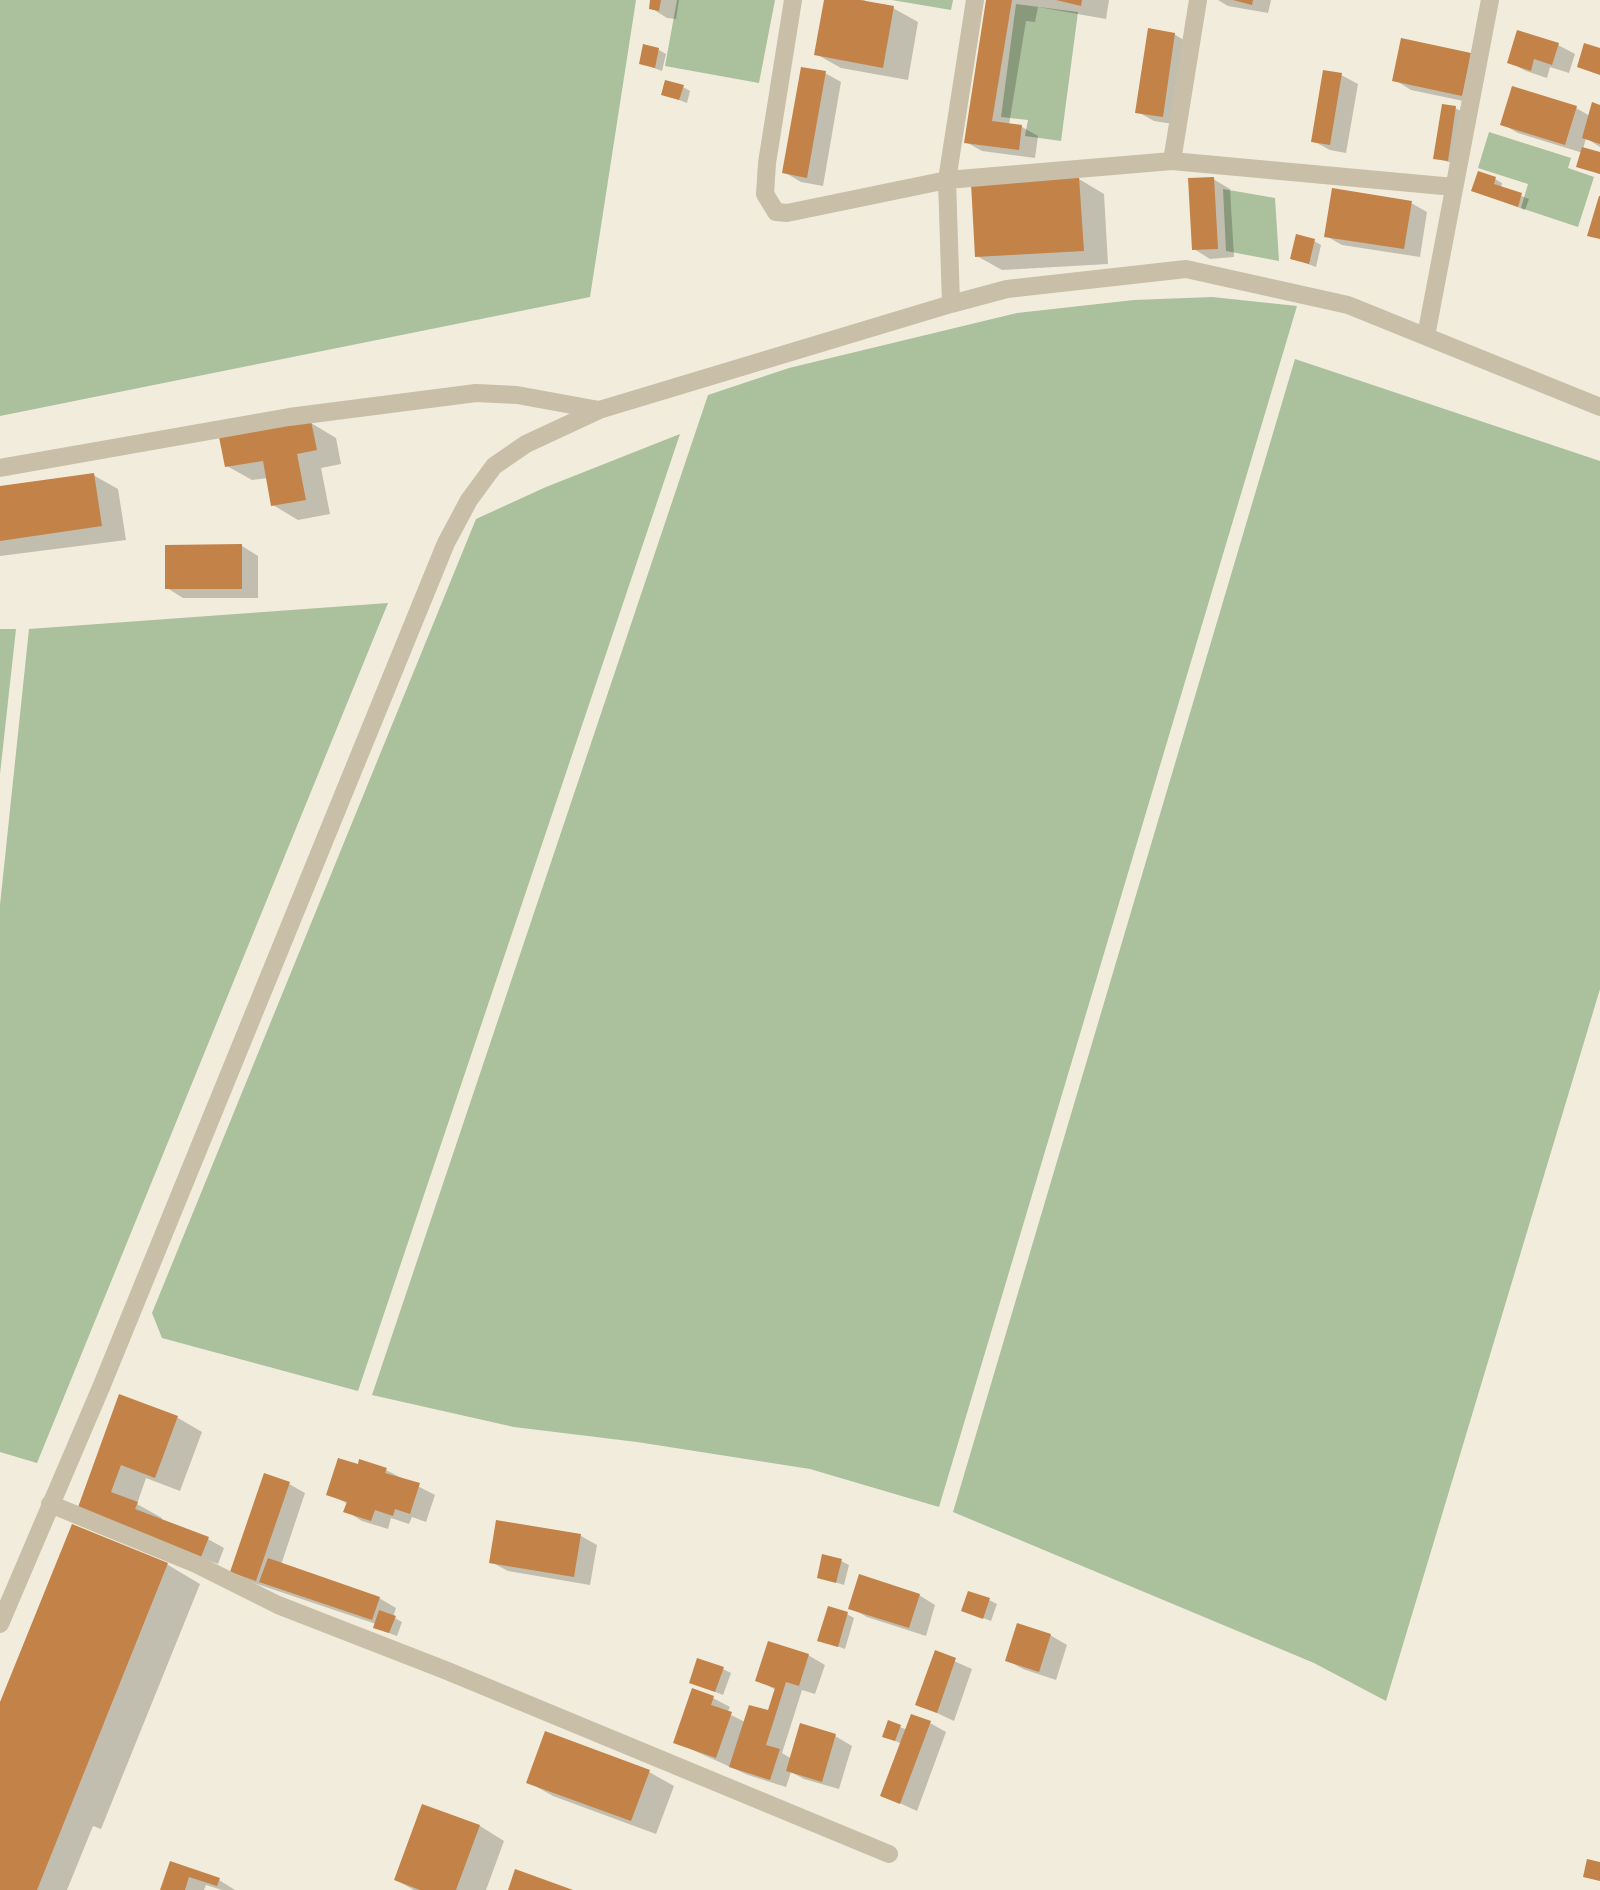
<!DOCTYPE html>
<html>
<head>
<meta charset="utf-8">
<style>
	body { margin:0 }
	canvas { display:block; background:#f1ecdb }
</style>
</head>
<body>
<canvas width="1600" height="1890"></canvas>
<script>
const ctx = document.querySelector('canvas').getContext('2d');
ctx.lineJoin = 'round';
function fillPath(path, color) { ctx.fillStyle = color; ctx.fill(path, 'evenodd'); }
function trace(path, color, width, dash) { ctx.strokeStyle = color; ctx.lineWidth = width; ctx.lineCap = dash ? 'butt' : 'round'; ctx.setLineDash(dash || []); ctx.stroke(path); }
const green = new Path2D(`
	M0 0H636L590 297 0 416Z
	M677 0H775L759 83 665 66Z
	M892 0H953L951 10Z
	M1016 4 1078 12 1061 141 1025 136 1028 120 1001 117Z
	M1489 132 1571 158 1568 168 1594 177 1578 227 1521 208 1528 184 1478 168Z
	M1223 189 1275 198 1279 261 1226 251Z
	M1212 297 1297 306 939 1507 810 1469 637 1442 514 1427 372 1395 708 395 789 368 1017 313 1134 300Z
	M1295 359 1600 461V989L1386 1701 1314 1663 953 1512Z
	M680 434 358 1391 162 1338 152 1313 476 519 546 487Z
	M388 603 37 1463 0 1452V905L29 629Z
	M0 629H16L0 774Z`);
const shadow = new Path2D(`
	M652 0H679L676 19 667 18 651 8Z
	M826 0H865L864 3 893 8 918 22 908 80 841 68 816 54Z
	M988 0H1109L1106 19 1038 7 1035 22 1026 21 1009 125 1022 127 1038 136 1035 158 982 151 966 142Z
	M1218 0H1271L1268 13 1228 6Z
	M1174 34 1190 44 1179 125 1154 121 1138 112Z
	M1558 45 1575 54 1569 73 1550 67 1547 78 1526 71 1509 62Z
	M659 50 666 54 662 71 641 63Z
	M1470 55 1478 104 1411 90 1395 80Z
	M825 73 841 82 823 186 801 182 784 172Z
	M1341 75 1358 84 1346 153 1330 150 1313 141Z
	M683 87 690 91 687 103 663 94Z
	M1600 107V147L1586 138 1583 149 1600 154V174L1579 166 1583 153 1518 133 1502 124 1576 108 1590 116Z
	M1455 108 1463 112 1455 164 1436 158Z
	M1079 179 1104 194 1108 264 1002 270 977 256Z
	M1213 179 1230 189 1234 257 1210 259 1194 249Z
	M1495 179 1502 183 1501 188 1529 199 1525 210 1473 190Z
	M1411 203 1427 212 1420 257 1342 245 1326 236Z
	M1314 241 1321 245 1316 267 1292 258Z
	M311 423 336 438 341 464 321 468 330 514 298 520 273 505 268 478 252 480 227 466Z
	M93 475 118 489 126 540 0 556V488Z
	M242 546 258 556V598H183L167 588Z
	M121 1397 178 1418 202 1432 180 1491 146 1478 137 1504 162 1518 161 1521 208 1539 224 1548 218 1564 104 1523Z
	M386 1470 435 1495 426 1522 412 1517 409 1524 391 1518 388 1529 362 1521 346 1511 348 1504 329 1494Z
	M289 1484 305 1493 281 1565 379 1598 396 1608 393 1617 402 1622 397 1636 383 1631 376 1624 248 1581 232 1571Z
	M73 1526 168 1565 200 1584 101 1829 93 1826 67 1890H0V1707Z
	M581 1536 597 1545 590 1585 508 1571 491 1562Z
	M841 1561 849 1565 844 1585 819 1577Z
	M919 1595 935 1605 926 1636 867 1617 851 1608Z
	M989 1600 997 1604 991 1621 964 1611Z
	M847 1614 854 1618 845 1649 820 1640Z
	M1050 1635 1067 1645 1056 1680 1023 1669 1007 1660Z
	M936 1653 972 1669 954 1721 918 1704Z
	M808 1655 825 1665 815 1694 802 1690 782 1753 792 1759 835 1736 852 1746 839 1789 804 1779 791 1772 786 1787 748 1775 675 1742 713 1698 730 1707 727 1713 745 1722 769 1713 776 1690 757 1680Z
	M723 1669 731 1673 723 1695 691 1682Z
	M930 1723 946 1732 917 1811 882 1795 902 1744 884 1736 900 1727 907 1730Z
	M649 1772 674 1786 656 1834 553 1796 528 1782Z
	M423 1806 480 1826 504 1841 486 1890H414L396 1880Z
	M171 1864 219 1880 235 1890H222L206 1885 204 1890H162Z`);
const building = new Path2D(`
	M650 0H661L659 11 649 9Z
	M824 0H860L894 6 883 68 814 55Z
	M986 0H1012L992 121 1022 125 1019 150 964 143Z
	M1056 0H1082L1081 6Z
	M1233 0H1253L1252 5Z
	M1148 28 1175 33 1163 117 1135 113Z
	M1517 30 1559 43 1552 65 1534 59 1531 71 1507 63Z
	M1401 38 1471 53 1462 96 1392 81Z
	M1584 43 1600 48V75L1577 67Z
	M643 44 659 48 655 68 639 64Z
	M801 67 826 71 807 178 782 173Z
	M1323 70 1342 73 1330 145 1311 142Z
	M665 80 684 85 679 100 661 95Z
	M1512 86 1577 106 1565 145 1500 125Z
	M1592 102 1600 105V144L1582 138Z
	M1442 104 1456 106 1448 161 1433 159Z
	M1582 147 1600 152V174L1576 167Z
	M1478 171 1496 177 1494 184 1522 193 1518 207 1471 191Z
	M1079 177 1084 251 975 257 971 183Z
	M1214 177 1218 249 1192 250 1188 178Z
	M1332 188 1412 201 1404 249 1324 237Z
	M1599 196H1600V239L1587 236Z
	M1296 234 1315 239 1309 264 1290 259Z
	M311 421 317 450 297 454 306 500 271 506 263 461 225 467 219 437Z
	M94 473 102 526 0 541V486Z
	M242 544V589H165V545Z
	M119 1394 178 1416 155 1478 121 1465 111 1492 138 1502 135 1509 209 1537 201 1557 77 1510Z
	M338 1458 358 1464 359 1459 387 1468 385 1473 420 1483 410 1514 395 1509 393 1516 375 1510 371 1521 343 1512 347 1502 326 1495Z
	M264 1473 290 1482 256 1581 230 1572Z
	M496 1520 581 1534 574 1577 489 1563Z
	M72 1524 168 1563 37 1890H0V1702Z
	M822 1554 842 1559 836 1583 817 1578Z
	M268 1558 380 1597 372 1620 259 1582Z
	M859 1574 920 1594 909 1628 848 1609Z
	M968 1591 990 1598 983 1619 961 1611Z
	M828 1606 848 1612 838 1647 817 1641Z
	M379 1610 396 1616 389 1633 373 1628Z
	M1017 1623 1051 1634 1039 1672 1005 1661Z
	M768 1641 809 1654 799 1686 786 1682 766 1745 780 1749 770 1780 729 1767 749 1705 768 1710 775 1688 755 1681Z
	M935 1650 956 1658 937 1713 915 1705Z
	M697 1658 724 1667 715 1692 689 1683Z
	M692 1688 714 1696 711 1705 732 1712 716 1758 673 1743Z
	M911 1714 931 1721 900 1804 880 1796Z
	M888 1720 901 1725 895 1741 882 1737Z
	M800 1723 836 1734 822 1782 786 1771Z
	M545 1731 650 1770 631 1821 526 1783Z
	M422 1804 480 1825 456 1890H420L394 1880Z
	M1587 1859 1600 1862V1881L1583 1877Z
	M170 1861 220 1878 217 1886 189 1877 185 1890H160Z
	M515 1869 573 1890H508Z`);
const lane = new Path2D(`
	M793 0 767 163 765 194 776 212 787 213 947 180 1172 161
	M1198 0 1172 161 1454 187
	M951 304 947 180 975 0
	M1426 336 1490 0
	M0 468 289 417 476 393 517 395 599 410
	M50 1504 196 1564 278 1605 445 1670 889 1854
	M0 1624 102 1385 446 543 469 500 494 466 526 444 599 410 951 304 1007 289 1186 269 1348 305 1600 407`);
fillPath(green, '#abc09c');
fillPath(shadow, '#0003');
fillPath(building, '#c38248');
trace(lane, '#c9bea7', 18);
</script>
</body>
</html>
